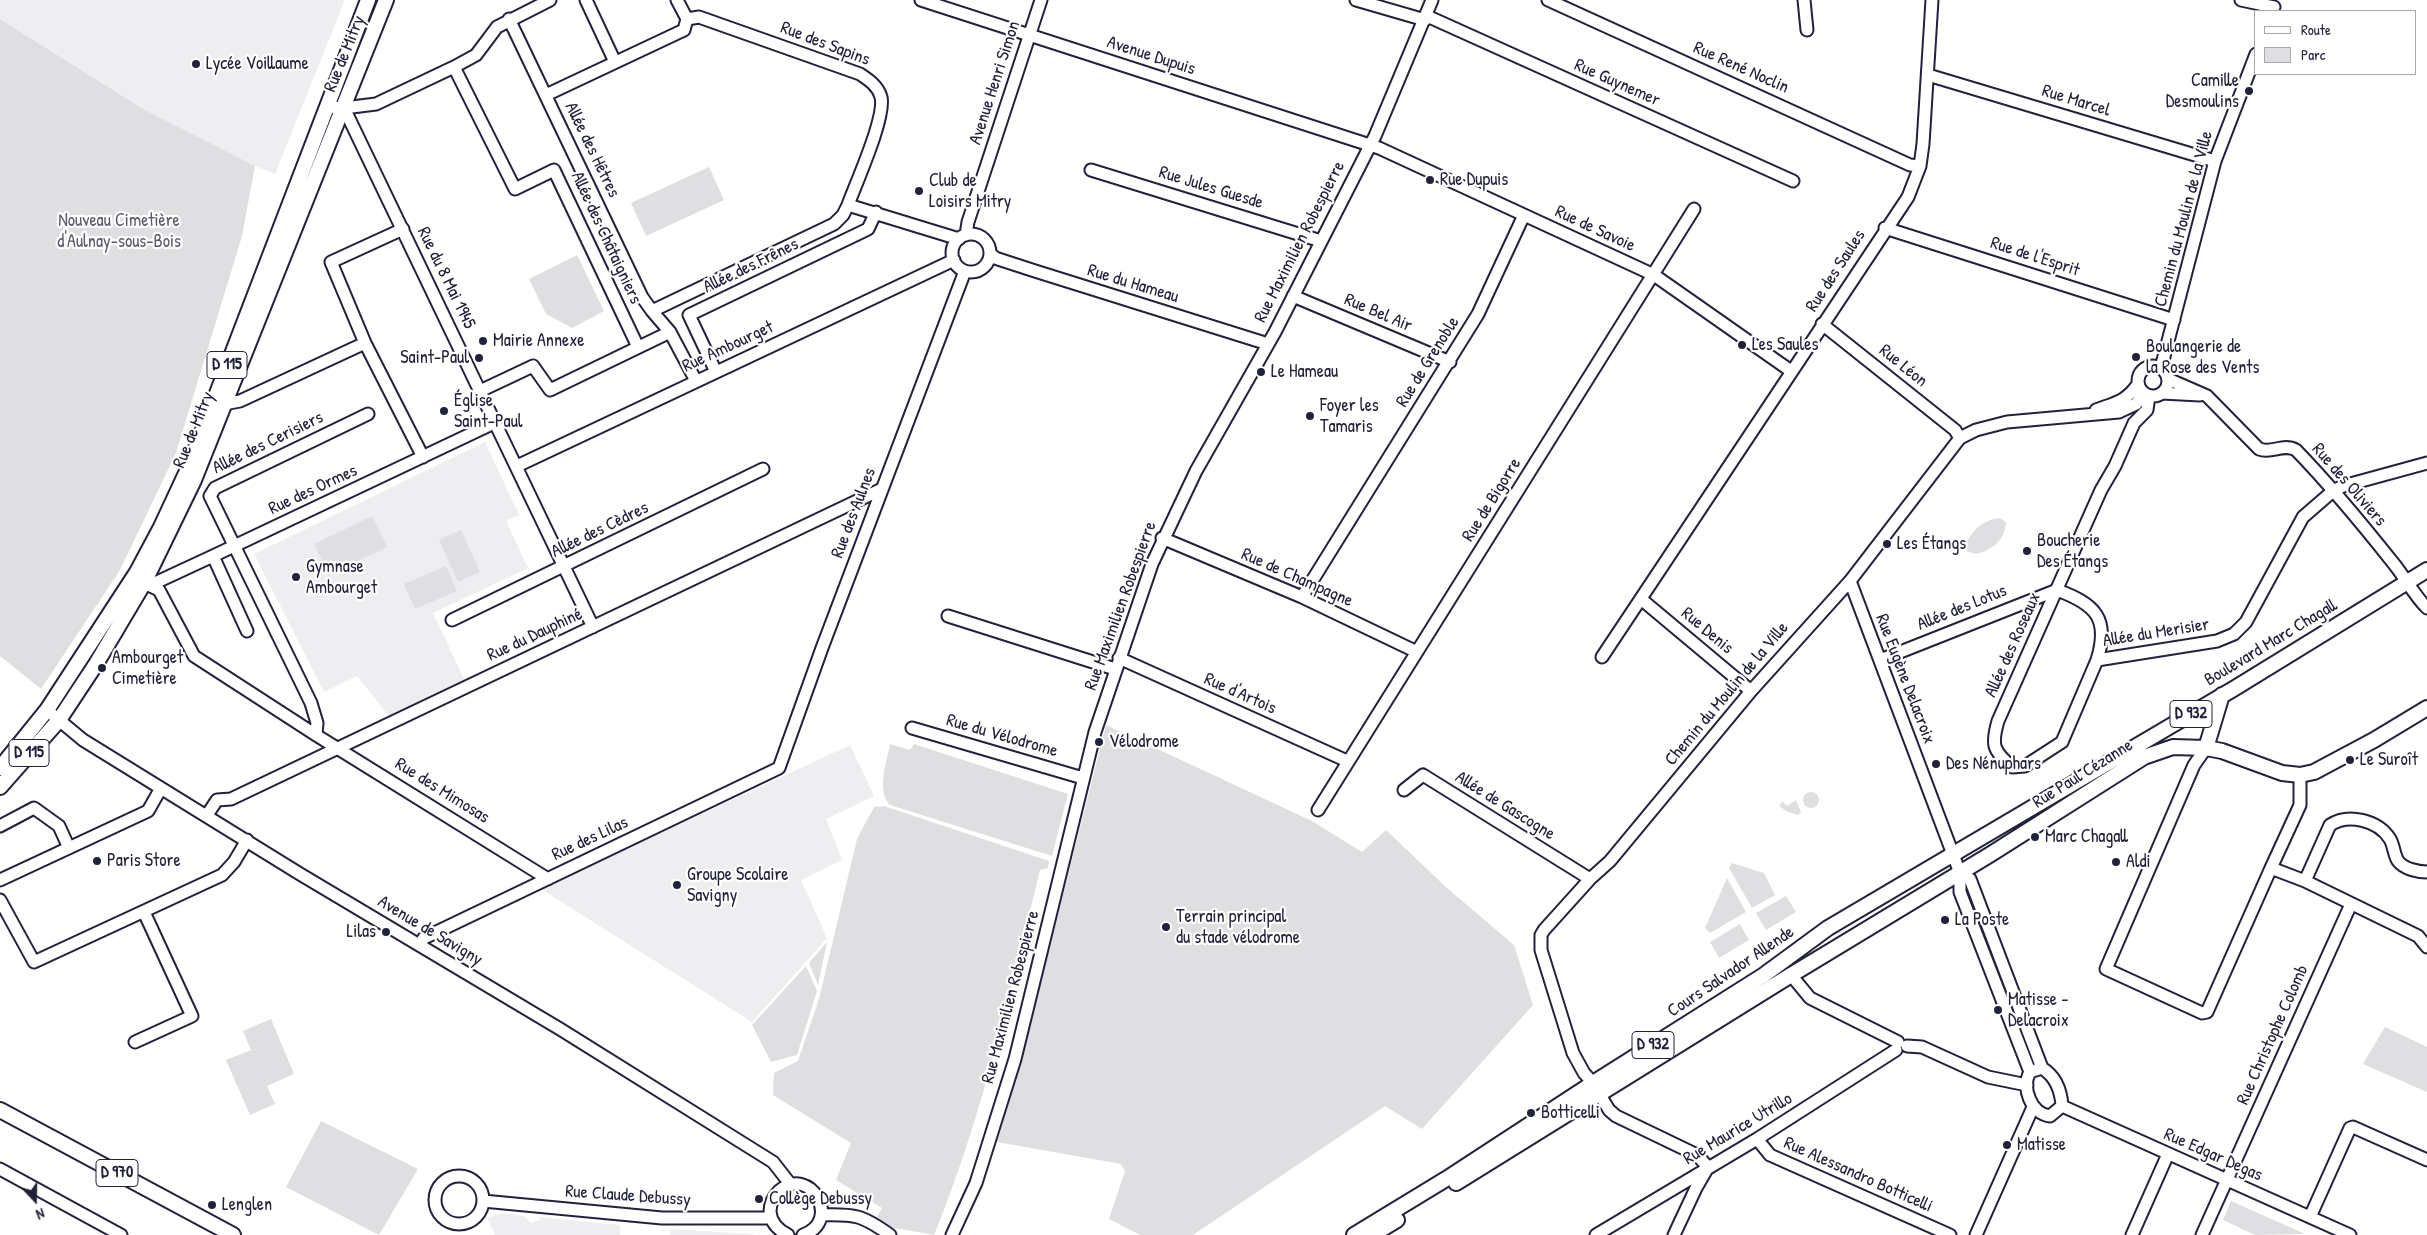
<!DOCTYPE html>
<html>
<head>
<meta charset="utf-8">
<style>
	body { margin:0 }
	#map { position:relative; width:2427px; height:1235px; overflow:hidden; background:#fff; font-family:"Patrick Hand",sans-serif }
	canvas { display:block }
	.legend { position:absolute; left:2254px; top:10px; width:162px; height:65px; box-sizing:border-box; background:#fff; border:1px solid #a7a7b1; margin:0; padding:6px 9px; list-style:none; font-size:15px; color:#22223b }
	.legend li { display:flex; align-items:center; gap:10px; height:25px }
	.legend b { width:25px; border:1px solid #a7a7b1 }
	.north { position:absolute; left:10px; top:1175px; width:50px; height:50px; -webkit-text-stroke:4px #fff; paint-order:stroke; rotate:159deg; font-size:14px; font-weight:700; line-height:20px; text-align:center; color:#22223b }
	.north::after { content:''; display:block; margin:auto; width:18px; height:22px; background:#22223b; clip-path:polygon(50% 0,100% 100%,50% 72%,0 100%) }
</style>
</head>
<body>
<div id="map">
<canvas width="2427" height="1235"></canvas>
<ul class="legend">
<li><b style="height:6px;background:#fff"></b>Route</li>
<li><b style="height:14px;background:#dfdfe2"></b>Parc</li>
</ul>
<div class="north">N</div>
</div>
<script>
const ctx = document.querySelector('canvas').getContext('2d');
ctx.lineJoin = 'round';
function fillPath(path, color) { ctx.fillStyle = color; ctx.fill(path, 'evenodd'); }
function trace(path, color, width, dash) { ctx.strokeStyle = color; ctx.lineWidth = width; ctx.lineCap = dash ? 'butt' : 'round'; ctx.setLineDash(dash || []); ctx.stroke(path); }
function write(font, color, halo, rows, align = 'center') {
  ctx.font = font + ' "Patrick Hand",sans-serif'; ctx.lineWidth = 4.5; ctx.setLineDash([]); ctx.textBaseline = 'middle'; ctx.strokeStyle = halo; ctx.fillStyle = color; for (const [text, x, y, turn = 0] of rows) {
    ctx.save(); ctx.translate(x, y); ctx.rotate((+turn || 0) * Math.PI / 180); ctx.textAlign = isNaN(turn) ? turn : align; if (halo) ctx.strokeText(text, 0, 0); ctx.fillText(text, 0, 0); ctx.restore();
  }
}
const built = new Path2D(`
	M0 0H345L275 174 255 166 145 110 0 19Z
	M485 442 519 515 506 521 528 568 433 613 465 681 389 716 357 676 324 692 254 554Z
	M850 745 874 796 826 819 842 860 801 880 827 938 752 1022 541 889Z
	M503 1213 524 1216 531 1223 540 1220 539 1217 620 1225V1235H495L487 1218Z
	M671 1229 750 1234 755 1235H670Z`);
const green = new Path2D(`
	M0 19 145 110 255 166 242 236 176 453 120 570 41 689 0 656Z
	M709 167 724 200 646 236 631 203Z
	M577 255 604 311 572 328 546 314 529 279Z
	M372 516 387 547 329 575 314 544Z
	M2000 518 2006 522C2005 540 1992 551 1975 554L1964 550C1969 533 1981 520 2000 518Z
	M461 530 480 572 458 582 439 540Z
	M446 566 457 591 415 609 404 584Z
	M1106 725 1312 821 1362 852 1386 830 1447 888 1514 945 1533 1005 1422 1129 1385 1106 1193 1235H1140L1109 1219 1125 1171 1121 1164 997 1142 1019 1069Z
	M890 744 910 750 914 744 1068 794 1052 856 890 805C876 791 887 761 890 744Z
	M1803 800a8 8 0 1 1 16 0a8 8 0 1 1-16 0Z
	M1796 800 1801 812 1798 815 1788 812 1779 806 1782 801 1787 806Z
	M884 806 1049 861 1048 868 1040 870C1010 993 982 1118 934 1235L873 1224 882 1208 836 1180 851 1143 773 1095 774 1073 798 1061 819 999 857 839 874 807Z
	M1732 863 1764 873 1775 895 1752 908 1729 868Z
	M1727 878 1746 912 1710 933 1705 928Z
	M1786 896 1796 912 1766 930 1756 913Z
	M1740 924 1749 940 1719 958 1710 942Z
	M827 942 818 985 809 963Z
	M806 966 817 991 797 1055 771 1062 752 1025Z
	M271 1019 294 1074 267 1086 275 1104 250 1115 226 1060 251 1050 243 1031Z
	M2385 1027 2427 1047V1092L2363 1064Z
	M321 1121 418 1169 379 1235 286 1187Z
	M2231 1201 2305 1234 2255 1235 2223 1220Z`);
const minor = new Path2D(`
	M586 0 615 62
	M677 0 687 19
	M921 0 1379 148 1654 275 1791 371
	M1356 0 1425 20
	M1548 0 1910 165 1920 166
	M1804 0 1807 30
	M2241 0 2274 7
	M1427 16 1793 181
	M509 19 642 297 652 311 834 224 843 215 848 205C856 183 886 117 881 97 878 86 869 80 860 74L699 17 687 19
	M454 67 515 189 554 170 638 347
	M1928 75 2215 161
	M546 95 684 30 687 19
	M327 107 344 108 376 104 454 67 476 55 497 27 550 0
	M344 108 593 627
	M1091 170 1321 241
	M848 205 959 239
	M1885 228 2174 320
	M403 229 331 262 365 343 423 457
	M952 253a19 19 0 1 1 38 0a19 19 0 1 1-38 0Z
	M966 235 968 222 1041 0
	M990 253 995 258 1035 271 1268 344
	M1293 296 1450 362
	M652 311 670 332 696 381
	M1822 324 1955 430 1960 438
	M2138 381a15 15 0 1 1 30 0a15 15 0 1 1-30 0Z
	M2161 368 2215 161 2256 54
	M716 372 689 315 868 229 876 212
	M2168 379 2207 396 2259 449C2272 454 2283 443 2296 450 2331 486 2363 525 2394 564 2406 579 2414 595 2427 608
	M480 391 533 366 550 390 670 332
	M2162 393 2200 395
	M2149 396 2147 410 2134 423 2115 466 2101 490 1998 721C1991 745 1993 751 2012 767L2025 766 2062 742 2097 660 2217 641 2234 634 2246 622 2303 517 2333 491 2343 486 2427 463
	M224 404 240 401 365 343
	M2096 410C2114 403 2126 402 2138 384
	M517 466 954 260
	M1162 538 1302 597 1417 652
	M213 556 247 631
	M1850 581 1960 873V892L2030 1072
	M144 583 159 590 194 656 316 735 548 879
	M144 583 157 582 213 556 496 422
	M1302 597 1478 314 1524 215
	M1641 599 1751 691
	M948 616 1115 669
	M452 620 763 469
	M1602 657 1908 197 1920 166 1923 144 1932 0
	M1119 658 1347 761
	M1880 660 2057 590C2095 604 2110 618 2097 660
	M47 710 83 740 300 874 560 1029 773 1162 791 1185
	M912 728 1083 778
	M316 735 317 723 311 703 210 496 215 488 368 414
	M2206 748 2194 765 2106 969 2202 1013 2207 1012 2271 868
	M2300 775V805L2271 868 2305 881 2418 936 2427 947
	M1404 790 1423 775 1590 879
	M1318 810 1694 209
	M207 815 217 800 231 799 882 489
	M0 826 34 808 59 826 69 848
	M1960 873 1970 879 2042 1068
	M0 880 148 811 161 788
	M2305 881 2330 825C2348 813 2378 820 2390 839 2394 846 2394 855 2398 861 2404 869 2418 872 2427 872
	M0 900 34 962 222 875 234 862 247 840
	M419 945 424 938 779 768 822 648 965 271
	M1791 975 1810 998 1898 1042
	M135 1042 192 1016 144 912
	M1907 1046 1922 1047 1988 1077 2027 1085
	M2042 1068C2055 1076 2061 1090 2062 1106L2050 1116C2031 1114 2021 1087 2030 1072Z
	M2062 1106 2350 1235
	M1757 1139 1770 1155 1950 1235
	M1708 1167 1697 1155 1616 1116 1609 1110 1593 1083 1584 1073 1573 1053 1541 950V935L1544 930 1590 879 1610 861 1751 691 1850 581 1960 438 1976 430 2007 422 2119 412 2136 404 2144 394
	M0 1169 121 1235
	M435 1200a24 24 0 1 1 48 0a24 24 0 1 1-48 0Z
	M483 1201 662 1218H771
	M821 1215C856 1214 862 1215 890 1235
	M2310 1217 2350 1128 2353 1127 2427 1160
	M788 1235C778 1230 771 1223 770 1212 770 1204 773 1197 779 1191 810 1164 843 1221 803 1235
	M952 1235 976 1183 1015 1059 1095 732 1152 564 1196 471 1275 332 1375 136 1432 0
	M1596 1235 1757 1139 1896 1050
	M1674 1235 1696 1188 1707 1169
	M1976 1235 2033 1107
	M2132 1235 2168 1154
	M2202 1235 2351 904`);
const major = new Path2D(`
	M2206 748 2222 695
	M0 768 47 710 137 572 161 527 188 469 368 0
	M0 787 59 720 96 664 144 583 194 480 386 0
	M0 1110 233 1235
	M1456 1183 1791 975 1991 854 2144 757 2173 747 2206 748 2222 751 2282 773 2300 775 2314 772 2374 740 2427 708
	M1354 1235 1446 1179 1593 1083 1764 975 1828 928 2235 688 2427 570
	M1372 1235 1397 1220`);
const markers = [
	[196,64,5,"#22223b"],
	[2249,91,5,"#22223b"],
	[1430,180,5,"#22223b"],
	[919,191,5,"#22223b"],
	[483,341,5,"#22223b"],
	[1742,345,5,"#22223b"],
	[2136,357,5,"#22223b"],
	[479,358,5,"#22223b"],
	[1261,372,5,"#22223b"],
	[444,411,5,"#22223b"],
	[1310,416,5,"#22223b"],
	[1887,544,5,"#22223b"],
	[2027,551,5,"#22223b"],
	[296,577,5,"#22223b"],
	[102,668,5,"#22223b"],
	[1099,742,5,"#22223b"],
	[2350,760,5,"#22223b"],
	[1936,764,5,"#22223b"],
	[2035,837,5,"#22223b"],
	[97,861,5,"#22223b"],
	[2116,862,5,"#22223b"],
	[677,885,5,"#22223b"],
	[1945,920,5,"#22223b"],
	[1166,927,5,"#22223b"],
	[386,932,5,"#22223b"],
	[1998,1010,5,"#22223b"],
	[1531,1113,5,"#22223b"],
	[2007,1145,5,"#22223b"],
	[759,1199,5,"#22223b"],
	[212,1205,5,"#22223b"]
];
const shields = [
	[227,365,40],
	[2191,714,42],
	[29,753,40],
	[1653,1045,42],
	[117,1173,42]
];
const shieldNames = [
	["D 115",227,365],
	["D 932",2191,714],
	["D 115",29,753],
	["D 932",1653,1045],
	["D 970",117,1173]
];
const streetNames = [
	["Rue des Sapins",825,44,21],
	["Rue de Mitry",345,54,-68],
	["Avenue Dupuis",1151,56,18],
	["Rue René Noclin",1741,68,24],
	["Avenue Henri Simon",995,83,-72],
	["Rue Guynemer",1617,83,24],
	["Rue Marcel",2076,101,17],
	["Allée des Hêtres",592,150,64],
	["Rue Jules Guesde",1211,188,17],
	["Chemin du Moulin de la Ville",2184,219,-75],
	["Rue de Savoie",1595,229,25],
	["Allée des Châtaigniers",606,238,65],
	["Rue Maximilien Robespierre",1300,242,-63],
	["Rue de l'Esprit",2035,257,18],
	["Allée des Frênes",751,266,-26],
	["Rue des Saules",1836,271,-57],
	["Rue du 8 Mai 1945",446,278,64],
	["Rue du Hameau",1133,284,17],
	["Rue Bel Air",1378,313,23],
	["Rue Ambourget",728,347,-25],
	["Rue de Grenoble",1428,362,-58],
	["Rue Léon",1903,366,39],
	["Rue de Mitry",194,430,-68],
	["Allée des Cerisiers",268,443,-26],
	["Rue des Oliviers",2349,485,49],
	["Rue des Ormes",313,490,-25],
	["Rue de Bigorre",1492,500,-58],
	["Rue des Aulnes",854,513,-69],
	["Allée des Cèdres",600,530,-26],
	["Rue de Champagne",1297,578,24],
	["Rue Maximilien Robespierre",1121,606,-70],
	["Allée des Lotus",1962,608,-22],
	["Rue Denis",1707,631,40],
	["Allée du Merisier",2156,633,-9],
	["Rue du Dauphiné",535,635,-25],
	["Boulevard Marc Chagall",2271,643,-31],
	["Allée des Roseaux",2013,645,-66],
	["Rue Eugène Delacroix",1905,679,69],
	["Rue d'Artois",1240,694,24],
	["Chemin du Moulin de la Ville",1727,694,-50],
	["Rue du Vélodrome",1002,736,16],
	["Rue Paul Cézanne",2083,774,-32],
	["Rue des Mimosas",442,791,32],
	["Allée de Gascogne",1505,806,32],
	["Rue des Lilas",590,839,-25],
	["Avenue de Savigny",430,931,31],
	["Cours Salvador Allende",1731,972,-34],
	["Rue Maximilien Robespierre",1011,997,-75],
	["Rue Christophe Colomb",2273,1035,-66],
	["Rue Maurice Utrillo",1738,1129,-31],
	["Rue Edgar Degas",2213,1155,24],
	["Rue Alessandro Botticelli",1858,1175,24],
	["Rue Claude Debussy",628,1196,4]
];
const poiNames = [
	["Lycée Voillaume",206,64],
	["Camille",2239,81,"right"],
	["Desmoulins",2239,102,"right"],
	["Rue Dupuis",1440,180],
	["Club de",929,181],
	["Loisirs Mitry",929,202],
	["Mairie Annexe",493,341],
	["Les Saules",1752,345],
	["Boulangerie de",2146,347],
	["la Rose des Vents",2146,368],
	["Saint-Paul",469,358,"right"],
	["Le Hameau",1271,372],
	["Église",454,401],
	["Saint-Paul",454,422],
	["Foyer les",1320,406],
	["Tamaris",1320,427],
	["Boucherie",2037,541],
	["Des Étangs",2037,562],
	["Les Étangs",1897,544],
	["Gymnase",306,567],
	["Ambourget",306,588],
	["Ambourget",112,658],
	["Cimetière",112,679],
	["Vélodrome",1109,742],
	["Le Suroît",2360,760],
	["Des Nénuphars",1946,764],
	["Marc Chagall",2045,837],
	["Paris Store",107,861],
	["Aldi",2126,862],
	["Groupe Scolaire",687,875],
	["Savigny",687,896],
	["Terrain principal",1176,917],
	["du stade vélodrome",1176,938],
	["La Poste",1955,920],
	["Lilas",376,932,"right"],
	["Matisse -",2008,1000],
	["Delacroix",2008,1021],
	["Botticelli",1541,1113],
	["Matisse",2017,1145],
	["Collège Debussy",769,1199],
	["Lenglen",222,1205]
];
const parkNames = [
	["Nouveau Cimetière",119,221],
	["d'Aulnay-sous-Bois",119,242]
];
fillPath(built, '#eeeef1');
fillPath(green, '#dfdfe2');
trace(minor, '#22223b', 15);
trace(major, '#22223b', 18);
trace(minor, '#fff', 11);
trace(major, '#fff', 14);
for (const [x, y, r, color] of markers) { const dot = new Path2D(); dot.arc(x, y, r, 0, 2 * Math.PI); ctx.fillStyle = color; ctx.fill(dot); trace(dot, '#fff', 2); }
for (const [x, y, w] of shields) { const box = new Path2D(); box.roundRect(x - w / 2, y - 13.5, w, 27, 4); ctx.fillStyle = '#fff'; ctx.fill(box); trace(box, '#22223b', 1); }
write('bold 16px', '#22223b', null, shieldNames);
write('18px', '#22223b', '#fff', streetNames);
write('18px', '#22223b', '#fff', poiNames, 'left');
write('18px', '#5b5b6d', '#fff', parkNames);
</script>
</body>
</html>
